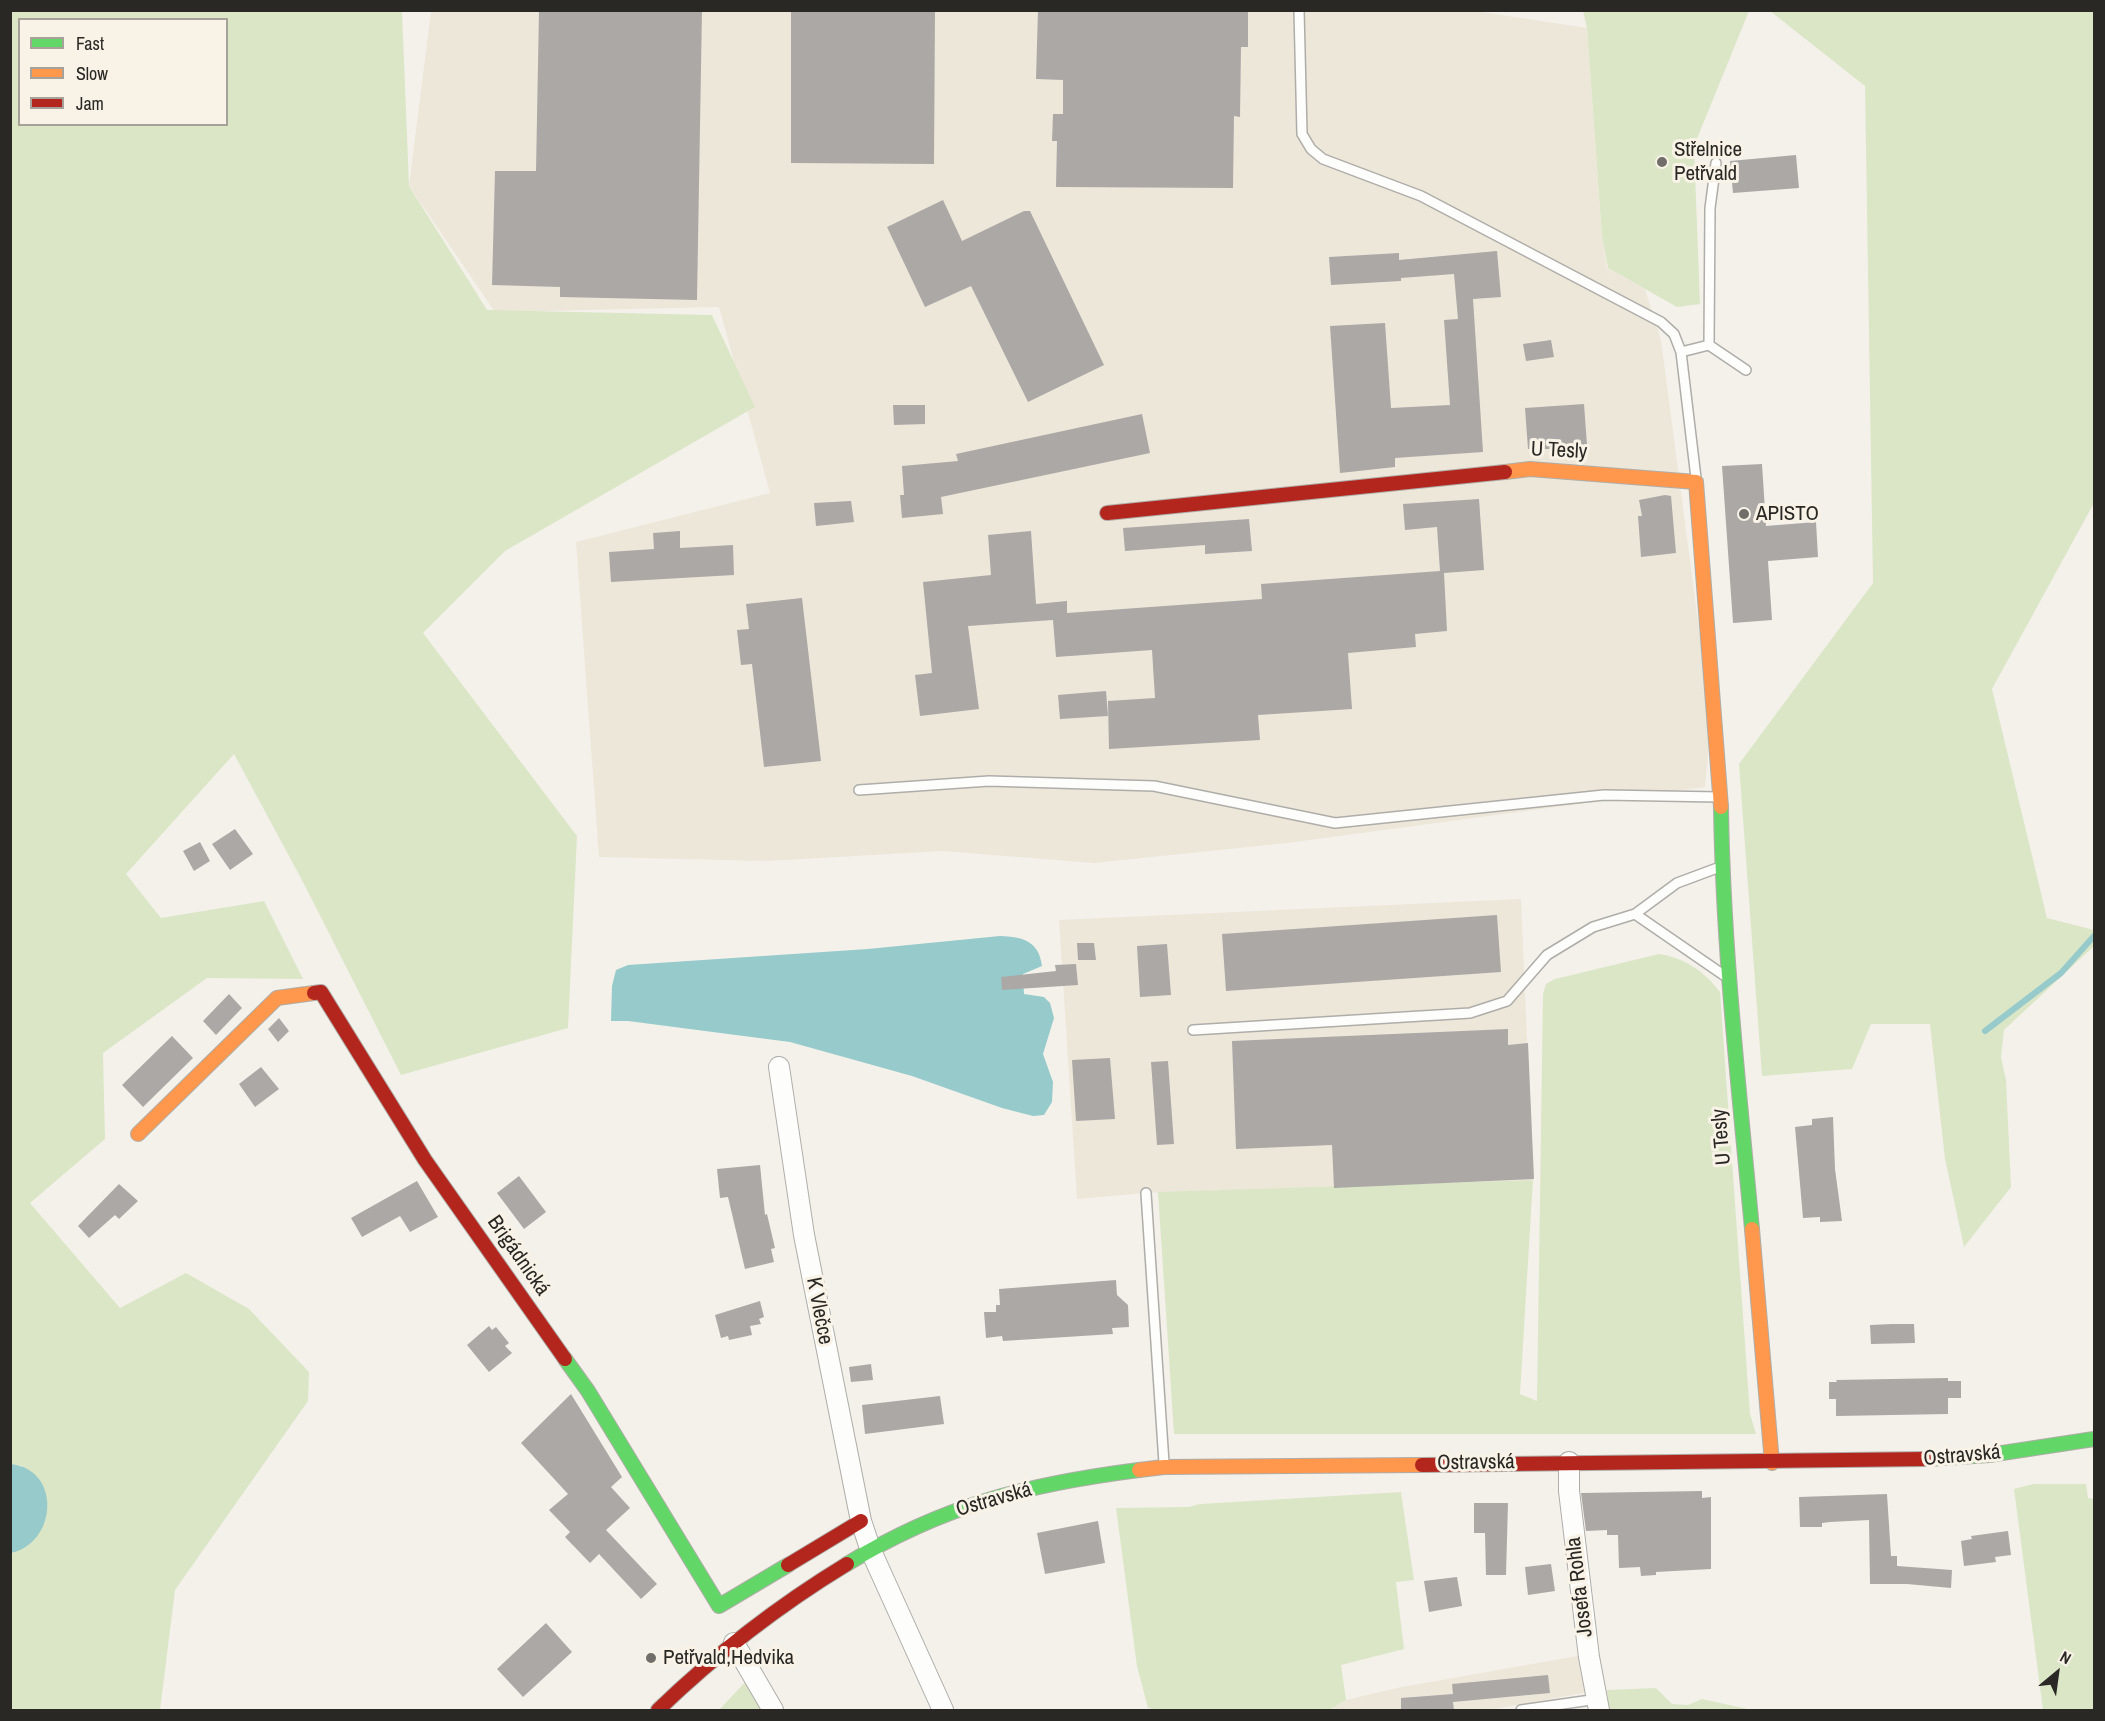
<!DOCTYPE html>
<html>
<head>
<meta charset="utf-8">
<style>
	body { margin:0 }
	#map { position:relative; width:2105px; height:1721px; overflow:hidden; background:#f4f1eb; font-family:"Archivo Narrow",sans-serif }
	canvas { display:block }
	.frame { position:absolute; inset:0; border:12px solid #2a2824; pointer-events:none }
	.legend { position:absolute; left:18px; top:18px; width:210px; height:108px; box-sizing:border-box; background:#f8f2e7; border:2px solid #a6a199; margin:0; padding:8px 10px; list-style:none; font-size:18px; color:#2a2824 }
	.legend li { display:flex; align-items:center; gap:12px; height:30px }
	.legend b { width:30px; border:2px solid #a6a199 }
	.north { position:absolute; left:2027px; top:1643px; width:60px; height:60px; -webkit-text-stroke:4px #f8f2e7; paint-order:stroke; rotate:29deg; font-size:16px; font-weight:700; line-height:24px; text-align:center; color:#2a2824 }
	.north::after { content:''; display:block; margin:auto; width:21px; height:27px; background:#2a2824; clip-path:polygon(50% 0,100% 100%,50% 72%,0 100%) }
</style>
</head>
<body>
<div id="map">
<canvas width="2105" height="1721"></canvas>
<div class="frame"></div>
<ul class="legend">
<li><b style="height:8px;background:#63d668"></b>Fast</li>
<li><b style="height:8px;background:#ff974d"></b>Slow</li>
<li><b style="height:8px;background:#b3261e"></b>Jam</li>
</ul>
<div class="north">N</div>
</div>
<script>
const ctx = document.querySelector('canvas').getContext('2d');
ctx.lineJoin = 'round';
function fillPath(path, color) { ctx.fillStyle = color; ctx.fill(path, 'evenodd'); }
function trace(path, color, width, dash) { ctx.strokeStyle = color; ctx.lineWidth = width; ctx.lineCap = dash ? 'butt' : 'round'; ctx.setLineDash(dash || []); ctx.stroke(path); }
function write(font, color, halo, rows, align = 'center') {
  ctx.font = font + ' "Archivo Narrow",sans-serif'; ctx.lineWidth = 6; ctx.setLineDash([]); ctx.textBaseline = 'middle'; ctx.strokeStyle = halo; ctx.fillStyle = color; for (const [text, x, y, turn = 0] of rows) {
    ctx.save(); ctx.translate(x, y); ctx.rotate((+turn || 0) * Math.PI / 180); ctx.textAlign = isNaN(turn) ? turn : align; if (halo) ctx.strokeText(text, 0, 0); ctx.fillText(text, 0, 0); ctx.restore();
  }
}
const built = new Path2D(`
	M1469 10 1587 28 1602 237 1607 268 1645 289 1661 340 1711 721 1705 787 1287 843 1094 863 942 851 767 861 599 857 576 542 770 493 719 307 495 312 409 186 431 11Z
	M1521 899 1533 1180 1146 1193 1077 1199 1059 920Z
	M1583 1655 1589 1692 1489 1710H1329L1346 1700 1402 1687Z`);
const green = new Path2D(`
	M11 11H402L409 186 487 310 712 315 755 407 505 551 423 633 577 836 568 1028 401 1075 303 882 234 754 126 874 161 918 264 901 303 979 207 978 103 1053 105 1139 30 1203 120 1308 186 1273 249 1309 309 1372 308 1401 175 1590 160 1710H11V1553H14L22 1466 11 1464ZM20 20H226V124H20Z
	M1583 11H1749L1694 146 1700 304 1677 307 1608 268 1602 237 1587 28Z
	M1770 11H2094V503L1992 689 2047 918 2094 930V946L2004 1030 2001 1057 2006 1080 2011 1187 1964 1247 1945 1159 1930 1024H1871L1852 1069 1762 1076 1739 764 1873 583 1865 86Z
	M1659 954C1685 958 1704 971 1720 992L1750 1414 1756 1434H1174L1158 1192 1533 1180 1520 1394 1537 1401 1543 994 1546 984 1555 979Z
	M2033 1484H2086L2088 1498 2094 1499V1710H2043L2014 1489Z
	M1401 1492 1414 1580 1396 1582 1404 1649 1341 1665 1346 1700 1329 1710H1159L1148 1708 1137 1666 1116 1508 1189 1507 1200 1504Z
	M750 1677 768 1710H719Z
	M1656 1688 1672 1704 1688 1705 1702 1699 1752 1710H1609L1607 1690Z`);
const water = new Path2D(`
	M1000 936C1023 937 1039 941 1042 966L1023 974 1024 994 1044 997 1050 1003 1054 1018 1043 1054 1053 1082 1052 1102 1044 1115 1033 1116 1002 1108 912 1076 790 1042 628 1021H611L612 986 616 970 628 965 868 949Z
	M11 1464C62 1470 57 1543 11 1553Z`);
const stream = new Path2D(`
	M1985 1031 2061 973 2094 936`);
const building = new Path2D(`
	M539 10H702L697 300 560 297V287L492 285 495 171H536Z
	M791 10H935L934 164 791 163Z
	M1038 10H1248V47H1241L1240 117 1234 116 1233 188 1056 187 1057 141H1052L1053 114H1063V80L1036 79Z
	M1796 155 1799 188 1733 193 1730 161Z
	M943 200 962 241 1024 211H1030L1104 365 1028 402 971 286 925 307 887 227Z
	M1497 251 1501 297 1473 299 1483 452 1395 458V467L1340 473 1330 326 1385 323 1391 408 1450 405 1444 320 1458 319 1454 274 1401 278V281L1331 285 1329 257 1399 253V260Z
	M1551 340 1554 357 1526 361 1523 344Z
	M1584 404 1587 445 1562 449H1528L1525 408Z
	M893 405H925V424L894 425Z
	M1142 414 1150 453 941 497 943 514 902 518 900 495H904L902 466 958 461 956 454Z
	M1762 464 1766 526 1816 522 1818 557 1768 561 1772 620 1733 623 1722 466Z
	M1665 495 1671 496 1676 553 1641 557 1638 516H1642L1639 500Z
	M1479 499 1484 570 1444 573 1447 631 1415 634 1416 647 1348 653 1352 709 1258 715 1260 740 1109 749 1108 701 1155 698 1152 650 1056 657 1053 620 968 626 979 709 920 716 915 675 932 673 923 582 991 575 988 535 1031 531 1036 604 1067 601V613L1262 599 1261 584 1440 571 1437 527 1405 530 1403 504Z
	M851 501 854 522 816 526 814 503Z
	M1249 519 1252 551 1205 554V545L1125 551 1123 528Z
	M680 531V548L733 545 734 575 611 582 609 552 654 549 653 533Z
	M802 598 821 761 764 767 752 664 741 665 737 630 749 629 746 604Z
	M1106 691 1108 716 1060 719 1058 695Z
	M235 829 253 854 230 870 212 844Z
	M200 842 210 861 194 871 183 851Z
	M1497 915 1501 972 1226 991 1222 934Z
	M1077 943H1094L1096 960H1078Z
	M1167 944 1171 995 1140 997 1137 946Z
	M1076 964 1078 985 1002 990 1001 977 1056 971 1055 965Z
	M229 994 242 1008 216 1035 203 1021Z
	M279 1018 289 1031 278 1042 268 1029Z
	M1508 1029V1045L1528 1043 1534 1179 1334 1188 1332 1145 1236 1149 1232 1041Z
	M172 1036 193 1058 143 1107 122 1085Z
	M1110 1058 1115 1119 1076 1121 1072 1060Z
	M1168 1061 1174 1144 1157 1145 1151 1062Z
	M261 1067 279 1089 255 1107 239 1084Z
	M1833 1117 1835 1169 1842 1221 1820 1222V1217L1803 1218 1795 1127 1812 1125V1119Z
	M760 1165 765 1215 767 1214 775 1248 771 1249 774 1262 745 1269 728 1197 720 1198 717 1169Z
	M519 1176 546 1212 524 1229 497 1193Z
	M417 1181 438 1217 410 1232 400 1216 362 1237 351 1218Z
	M119 1184 138 1201 119 1219 115 1215 89 1238 78 1226Z
	M1116 1280 1117 1295 1128 1305 1129 1327 1112 1328 1113 1334 1003 1341 1002 1336 986 1338 984 1312H996V1305H1000L999 1289Z
	M760 1301 764 1317 759 1319 761 1324 750 1326 752 1335 729 1340 728 1336 721 1338 715 1315Z
	M1892 1324H1914L1915 1343 1871 1344 1870 1325Z
	M489 1326 492 1330 496 1327 509 1343 505 1346 512 1353 489 1372 467 1345Z
	M871 1364 873 1380 851 1382 849 1367Z
	M1948 1378V1381H1961V1398H1948V1414L1836 1416V1399H1829V1382H1837L1836 1380Z
	M571 1394 622 1477 611 1487 630 1508 606 1530 657 1584 641 1599 599 1554 590 1563 565 1537 570 1532 549 1510 568 1494 521 1443Z
	M940 1396 944 1424 865 1434 862 1405Z
	M1702 1491V1498L1711 1497V1569L1656 1572V1575L1641 1576 1640 1567 1619 1568 1618 1535H1607V1530L1586 1531 1581 1493Z
	M1887 1494 1891 1556H1897V1566L1952 1570 1951 1588 1907 1584H1870L1869 1520 1830 1522 1822 1523V1527H1800L1799 1497Z
	M1474 1503H1508L1506 1575H1486L1485 1533H1474Z
	M1098 1521 1105 1563 1045 1574 1037 1533Z
	M2008 1531 2011 1555 1995 1557 1996 1562 1964 1566 1961 1541 1972 1539 1971 1536Z
	M1551 1564 1555 1591 1528 1595 1525 1567Z
	M1457 1577 1462 1606 1429 1612 1424 1581Z
	M546 1623 572 1652 523 1697 497 1669Z
	M1548 1675 1550 1693 1453 1702 1454 1710H1401V1698L1453 1694 1452 1684Z`);
const lane = new Path2D(`
	M1299 10 1302 134 1311 149 1323 159 1421 196 1661 322 1674 334 1681 352 1696 478
	M1709 345 1710 208 1716 163
	M1681 352 1709 345 1746 370
	M859 790 989 781 1154 786 1335 823 1604 795 1719 797
	M1635 914 1725 976
	M1193 1030 1470 1013 1507 1001 1547 955 1593 927 1635 914 1677 883 1720 867
	M1146 1193 1164 1463
	M1521 1710 1598 1699`);
const street = new Path2D(`
	M779 1067 804 1235 861 1521 871 1551 943 1710
	M1569 1462V1491L1589 1657 1599 1710
	M734 1643 773 1710`);
const fast = new Path2D(`
	M1721 807C1723 948 1739 1089 1752 1229
	M565 1359 588 1391 719 1606 788 1565
	M1928 1459 1989 1455 2094 1439
	M847 1564C943 1505 1029 1484 1139 1470`);
const slow = new Path2D(`
	M1505 472 1530 469 1696 482 1721 807
	M138 1134 277 998 314 993
	M1752 1229 1772 1463
	M1139 1470 1164 1467 1422 1465`);
const jam = new Path2D(`
	M1107 513 1505 472
	M314 993 321 992 425 1160 565 1359
	M1422 1465 1928 1459
	M788 1565 861 1521
	M658 1710C716 1654 778 1606 847 1564`);
const markers = [
	[1662,162,6,"#716e6a"],
	[1744,514,6,"#716e6a"],
	[651,1658,6,"#716e6a"]
];
const poiNames = [
	["Střelnice",1674,150],
	["Petřvald",1674,174],
	["APISTO",1756,514],
	["Petřvald,Hedvika",663,1658]
];
const streetNames = [
	["U Tesly",1559,451,3],
	["U Tesly",1722,1137,-95],
	["Brigádnická",518,1256,55],
	["K Vlečce",819,1311,79],
	["Ostravská",1962,1456,-5],
	["Ostravská",1476,1463,-1],
	["Ostravská",994,1500,-16],
	["Josefa Rohla",1580,1587,-97]
];
fillPath(built, '#ede7da');
fillPath(green, '#dbe6c6');
fillPath(water, '#96cacb');
trace(stream, '#96cacb', 6);
fillPath(building, '#aba8a6');
trace(lane, '#afada8', 12);
trace(street, '#afada8', 22);
trace(fast, '#afada8', 16);
trace(slow, '#afada8', 16);
trace(jam, '#afada8', 16);
trace(lane, '#fdfdfc', 9);
trace(street, '#fdfdfc', 20);
trace(fast, '#63d668', 14);
trace(slow, '#ff974d', 14);
trace(jam, '#b3261e', 14);
for (const [x, y, r, color] of markers) { const dot = new Path2D(); dot.arc(x, y, r, 0, 2 * Math.PI); ctx.fillStyle = color; ctx.fill(dot); trace(dot, '#f8f2e7', 2); }
write('21px', '#2a2824', '#f8f2e7', poiNames, 'left');
write('21px', '#2a2824', '#f8f2e7', streetNames);
</script>
</body>
</html>
